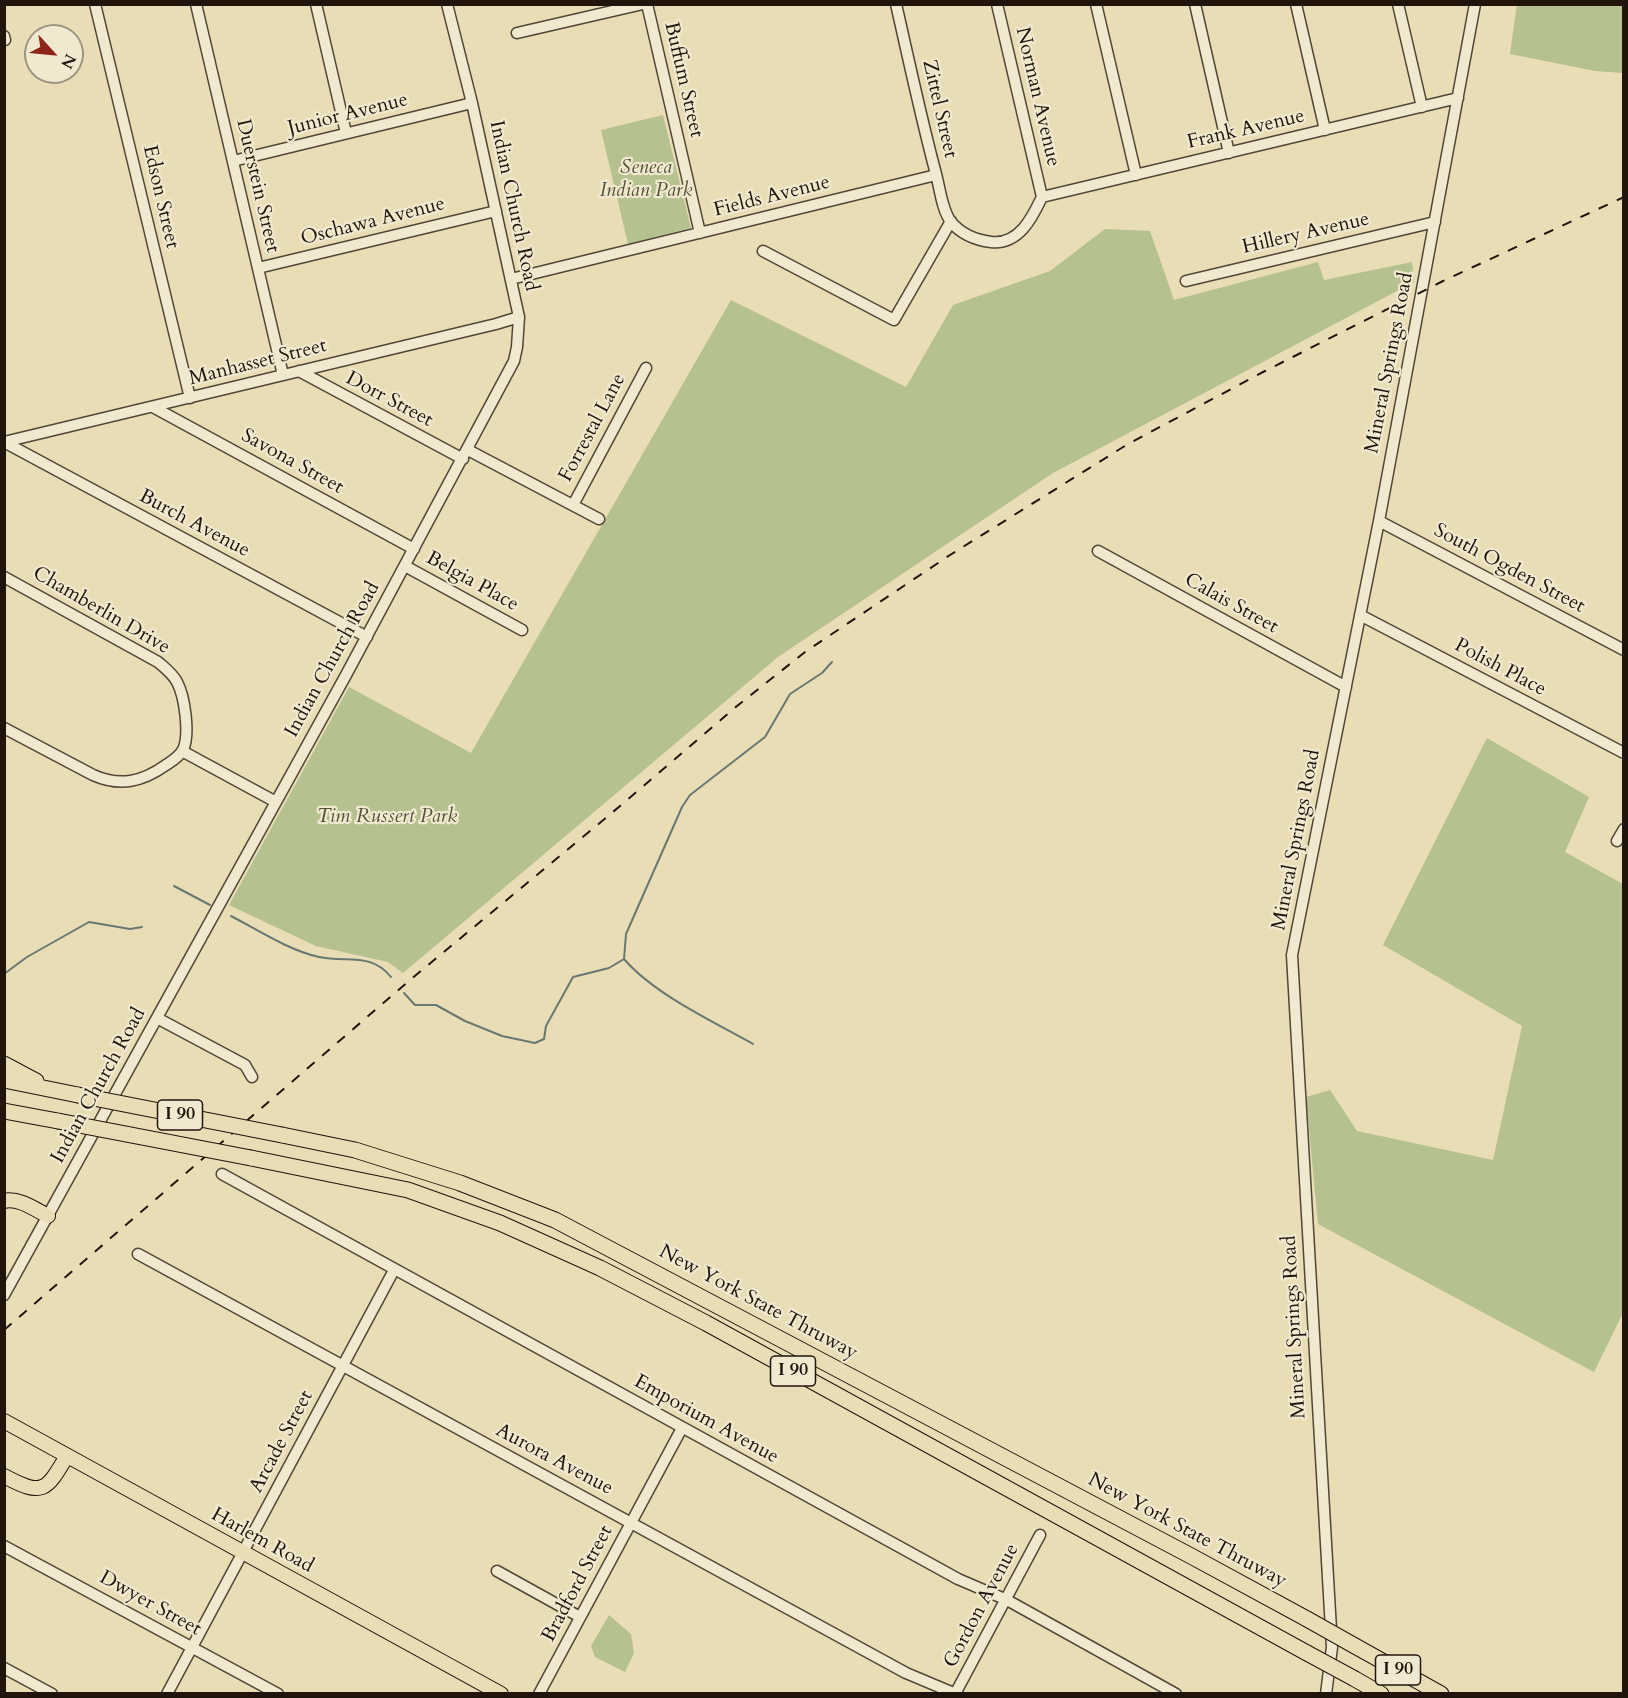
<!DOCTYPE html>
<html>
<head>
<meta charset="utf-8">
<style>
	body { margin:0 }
	#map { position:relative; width:1628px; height:1698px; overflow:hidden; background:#e9ddb5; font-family:Cardo,serif }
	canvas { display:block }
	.frame { position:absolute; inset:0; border:6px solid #20140d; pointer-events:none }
	.north { position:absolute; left:24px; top:24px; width:60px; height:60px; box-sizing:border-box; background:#f1e9cf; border:2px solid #9d9481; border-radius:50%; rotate:117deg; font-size:16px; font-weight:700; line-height:24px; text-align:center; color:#20140d }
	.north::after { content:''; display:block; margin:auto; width:21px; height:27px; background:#8f2418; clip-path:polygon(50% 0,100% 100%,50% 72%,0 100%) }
</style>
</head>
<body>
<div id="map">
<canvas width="1628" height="1698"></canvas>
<div class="frame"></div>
<div class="north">N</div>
</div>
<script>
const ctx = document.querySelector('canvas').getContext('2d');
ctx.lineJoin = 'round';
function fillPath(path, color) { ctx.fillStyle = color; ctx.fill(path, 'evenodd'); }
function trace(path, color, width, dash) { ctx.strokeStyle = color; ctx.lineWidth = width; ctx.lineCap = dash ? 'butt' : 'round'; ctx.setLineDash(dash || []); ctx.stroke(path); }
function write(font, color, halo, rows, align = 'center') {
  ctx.font = font + ' Cardo,serif'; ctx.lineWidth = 4.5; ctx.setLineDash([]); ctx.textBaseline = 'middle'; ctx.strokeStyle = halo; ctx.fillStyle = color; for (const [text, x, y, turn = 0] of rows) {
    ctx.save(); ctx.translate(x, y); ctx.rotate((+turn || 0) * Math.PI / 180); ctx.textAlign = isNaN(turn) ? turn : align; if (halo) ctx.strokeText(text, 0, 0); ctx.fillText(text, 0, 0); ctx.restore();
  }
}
const green = new Path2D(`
	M1517 4 1623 5V73L1595 71 1510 54Z
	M663 115 691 228 628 244 601 130Z
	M1105 229 1150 231 1174 300 1318 262 1324 280 1412 262 1414 282 1053 473 778 657 403 973 388 962 316 946 229 905 349 687 471 753 731 300 906 387 953 305 1050 271Z
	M1487 738 1589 797 1565 852 1623 884V1313L1594 1372 1318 1224 1306 1097 1330 1090 1357 1131 1493 1160 1522 1026 1383 945Z
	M609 1615 631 1634 634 1653 625 1672 595 1657 591 1646Z`);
const stream = new Path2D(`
	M174 886 210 905
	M231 916C258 930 288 950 319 957 347 963 371 952 391 977
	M4 974 27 957 89 922 130 929 142 927
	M404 993 415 1005H436L465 1021 502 1036 535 1043 544 1039 546 1026 573 977 609 968 624 959
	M753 1044C712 1021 654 994 624 959L626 934 682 807 690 795 765 737 790 694 822 673 832 662`);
const minor = new Path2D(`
	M95 4 190 398
	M196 4 283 375
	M316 4 346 133
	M647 4 700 233
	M896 4C909 61 921 118 936 174 940 189 942 210 951 222 962 235 975 240 991 242 1019 245 1032 218 1042 197
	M997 4 1042 197
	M1096 4 1136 175
	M1195 4 1229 153
	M1296 4 1325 130
	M1398 4 1422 107
	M517 33 643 4
	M4 36 5 40
	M233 161 472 103
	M1042 197 1458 98
	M763 251 894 320 951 221
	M258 268 496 211
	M511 279 936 175
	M1186 281 1435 222
	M299 371 463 459
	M153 407 414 549
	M4 442 496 324 519 317
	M4 442 367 637
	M468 450 599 519
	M573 505 646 368
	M1379 521 1624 650
	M1098 551 1346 687
	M405 566 522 630
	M4 577 158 662C165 668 173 674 177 682 185 697 190 735 183 750 179 757 172 761 166 765 142 782 120 787 93 775L4 728
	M1360 615 1624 753
	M182 751 276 802
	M1617 841 1624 829
	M157 1018 245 1065 252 1077
	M222 1174 958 1579 1007 1600 1176 1694
	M138 1254 906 1673 956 1694
	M4 1295 346 675 514 361 517 347 519 317 472 103 447 4
	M4 1546 278 1694
	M497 1571 580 1617
	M4 1668 52 1694
	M167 1694 394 1270
	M539 1694 682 1428
	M955 1694 1040 1535
	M1326 1694 1332 1647 1292 955 1379 521 1475 4`);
const major = new Path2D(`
	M4 1201C18 1197 36 1210 48 1216
	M4 1421 501 1694
	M4 1476C43 1497 46 1491 67 1456`);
const highway = new Path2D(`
	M4 1064 36 1081
	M4 1080 78 1095
	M4 1111 58 1121
	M282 1135 355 1150 460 1183 555 1220 1191 1556 1307 1619
	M251 1158 408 1190 500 1223 600 1268 706 1323 1307 1653
	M1355 1646 1441 1694
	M1355 1679 1381 1694`);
const rail = new Path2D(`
	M4 1330 410 980 607 817 737 706 805 652 950 555 1128 444 1265 371 1443 281 1624 197`);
const highwayBridge = new Path2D(`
	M78 1095 282 1135
	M58 1121 251 1158
	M1307 1619 1355 1646
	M1307 1653 1355 1679`);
const shields = [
	[180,1115,45],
	[793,1371,45],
	[1398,1670,45]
];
const shieldNames = [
	["I 90",180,1115],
	["I 90",793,1371],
	["I 90",1398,1670]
];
const streetNames = [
	["Buffum Street",683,80,77],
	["Norman Avenue",1037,97,77],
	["Zittel Street",939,109,77],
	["Junior Avenue",348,115,-14],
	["Frank Avenue",1246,130,-13],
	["Duerstein Street",257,186,77],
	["Edson Street",160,197,77],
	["Fields Avenue",772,197,-14],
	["Indian Church Road",513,206,78],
	["Oschawa Avenue",373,222,-14],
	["Hillery Avenue",1306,234,-13],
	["Manhasset Street",258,363,-14],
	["Mineral Springs Road",1390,363,-79],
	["Dorr Street",389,400,28],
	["Forrestal Lane",593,428,-62],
	["Savona Street",292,462,29],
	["Burch Avenue",194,524,28],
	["South Ogden Street",1509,569,28],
	["Belgia Place",472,582,29],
	["Calais Street",1231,604,29],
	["Chamberlin Drive",101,611,30],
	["Indian Church Road",333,660,-61],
	["Polish Place",1500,668,28],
	["Mineral Springs Road",1297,840,-79],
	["Indian Church Road",99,1086,-61],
	["New York State Thruway",758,1303,28],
	["Mineral Springs Road",1295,1327,-93],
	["Emporium Avenue",706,1420,29],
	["Arcade Street",282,1442,-62],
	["Aurora Avenue",554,1460,28],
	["New York State Thruway",1187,1531,28],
	["Harlem Road",262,1541,29],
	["Bradford Street",578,1584,-62],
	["Dwyer Street",150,1604,29],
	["Gordon Avenue",982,1606,-62]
];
const parkNames = [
	["Seneca",646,168],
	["Indian Park",646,191],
	["Tim Russert Park",387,817]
];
fillPath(green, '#b5c18e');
trace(stream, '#697872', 2);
trace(minor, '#524637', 13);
trace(major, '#20140d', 16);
trace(highway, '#20140d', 17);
trace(minor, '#f1e9cf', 10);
trace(major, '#e9ddb5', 14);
trace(highway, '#e9ddb5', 15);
trace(rail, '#20140d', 2, [10, 10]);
trace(highwayBridge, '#20140d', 17, []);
trace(highwayBridge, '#e9ddb5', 15);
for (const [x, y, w] of shields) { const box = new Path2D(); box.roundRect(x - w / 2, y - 15, w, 30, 4.5); ctx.fillStyle = '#f1e9cf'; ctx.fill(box); trace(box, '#20140d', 1.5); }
write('bold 18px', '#20140d', null, shieldNames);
write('20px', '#20140d', '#f1e9cf', streetNames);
write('italic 20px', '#54513a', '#f1e9cf', parkNames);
</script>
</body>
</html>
